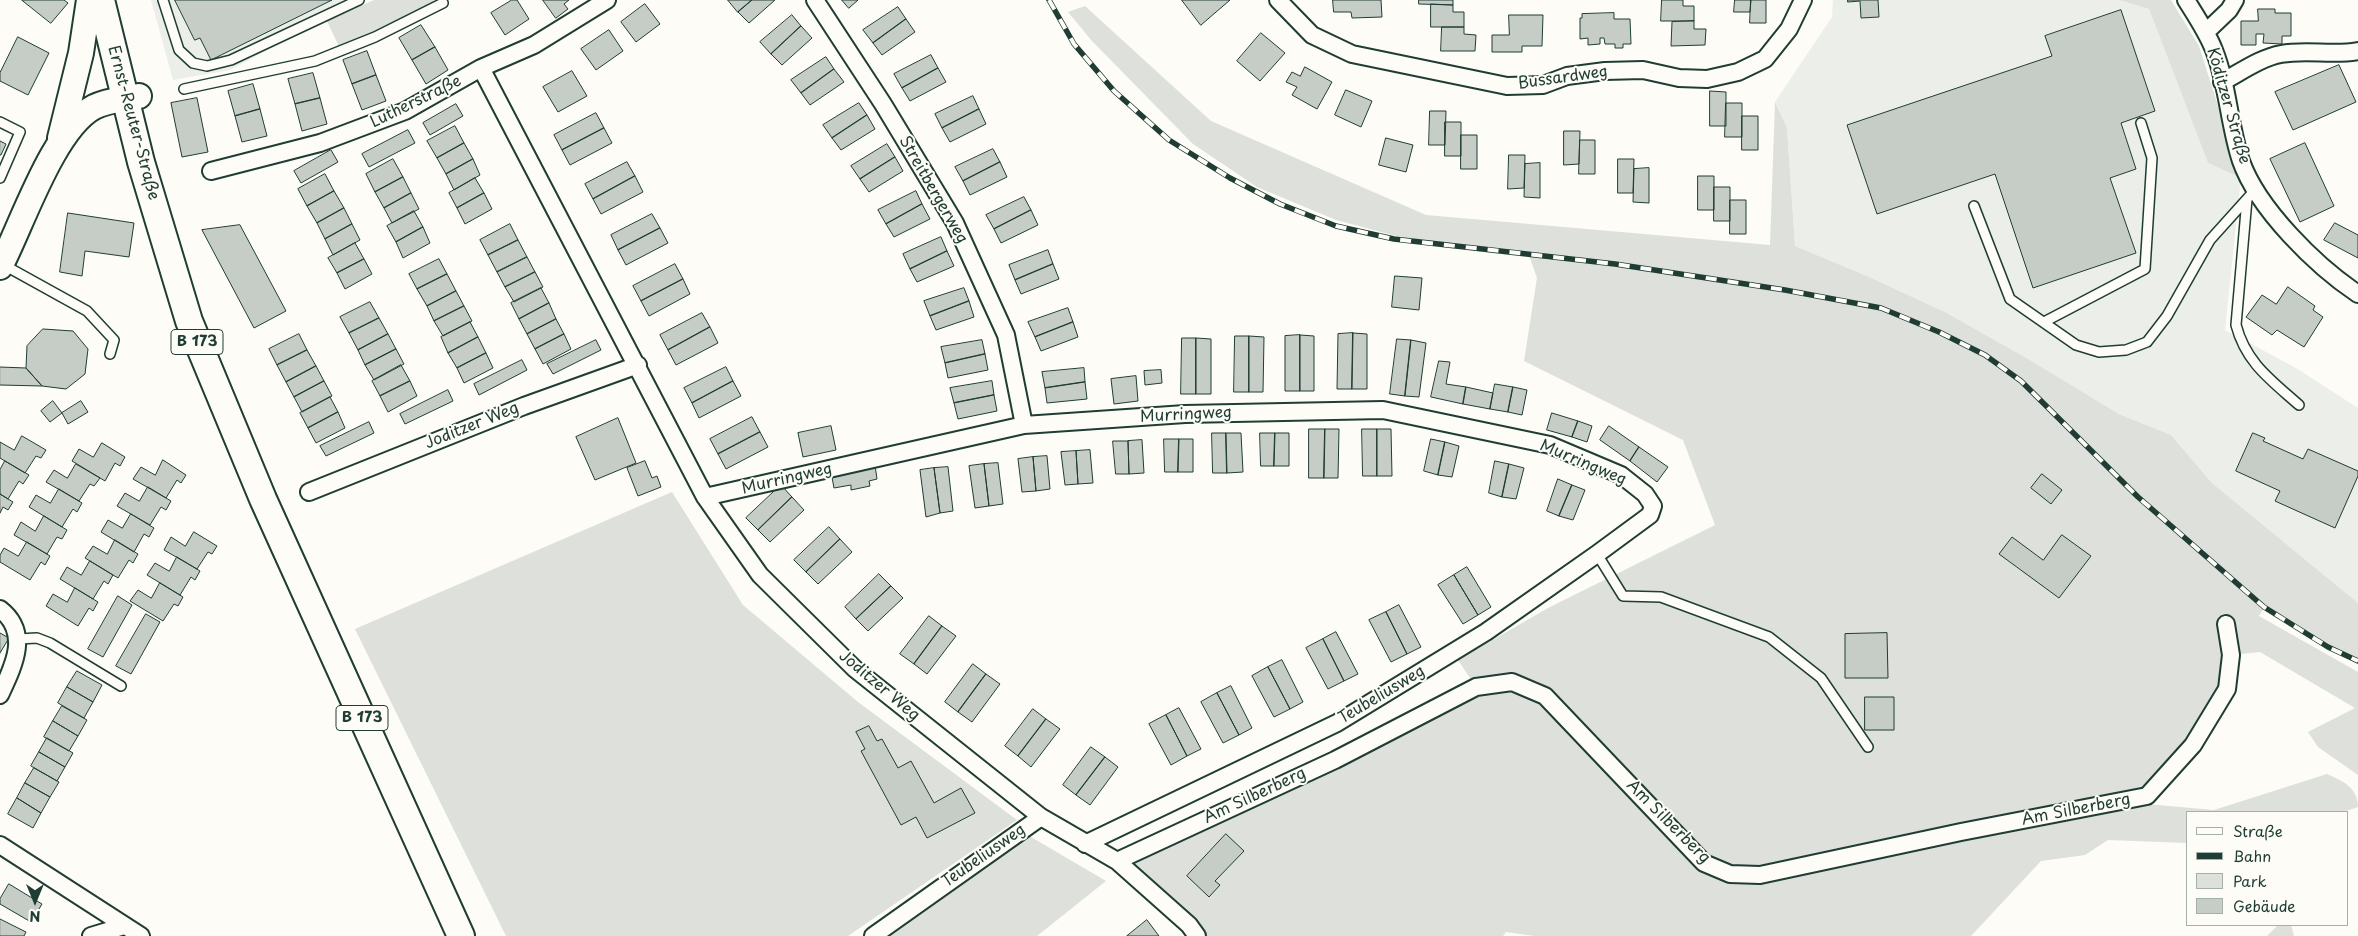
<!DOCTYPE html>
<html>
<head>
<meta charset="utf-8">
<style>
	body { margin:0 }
	#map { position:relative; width:2358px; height:936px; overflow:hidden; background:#fdfcf7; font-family:"Playpen Sans",sans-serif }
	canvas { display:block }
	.legend { position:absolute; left:2186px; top:811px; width:162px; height:115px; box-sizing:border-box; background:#fdfcf7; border:1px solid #a4b0a9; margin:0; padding:6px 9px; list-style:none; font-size:15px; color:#1f3d34 }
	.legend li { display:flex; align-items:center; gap:10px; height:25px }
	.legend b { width:25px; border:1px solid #a4b0a9 }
	.north { position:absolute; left:10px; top:876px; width:50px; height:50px; -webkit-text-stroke:4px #fdfcf7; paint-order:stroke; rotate:180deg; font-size:14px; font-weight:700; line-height:20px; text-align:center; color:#1f3d34 }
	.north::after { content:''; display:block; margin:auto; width:18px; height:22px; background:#1f3d34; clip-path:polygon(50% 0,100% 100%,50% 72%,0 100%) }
</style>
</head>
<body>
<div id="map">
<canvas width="2358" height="936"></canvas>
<ul class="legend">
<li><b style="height:6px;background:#fdfcf7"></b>Straße</li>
<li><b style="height:6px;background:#1f3d34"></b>Bahn</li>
<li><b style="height:14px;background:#dde0db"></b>Park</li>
<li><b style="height:14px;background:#c6cdc7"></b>Gebäude</li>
</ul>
<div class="north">N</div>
</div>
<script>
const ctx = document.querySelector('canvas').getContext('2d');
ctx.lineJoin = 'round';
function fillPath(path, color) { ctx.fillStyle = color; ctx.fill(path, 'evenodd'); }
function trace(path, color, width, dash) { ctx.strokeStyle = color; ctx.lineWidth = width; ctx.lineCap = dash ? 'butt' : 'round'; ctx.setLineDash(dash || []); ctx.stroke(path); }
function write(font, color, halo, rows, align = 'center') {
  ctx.font = font + ' "Playpen Sans",sans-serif'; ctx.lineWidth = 4; ctx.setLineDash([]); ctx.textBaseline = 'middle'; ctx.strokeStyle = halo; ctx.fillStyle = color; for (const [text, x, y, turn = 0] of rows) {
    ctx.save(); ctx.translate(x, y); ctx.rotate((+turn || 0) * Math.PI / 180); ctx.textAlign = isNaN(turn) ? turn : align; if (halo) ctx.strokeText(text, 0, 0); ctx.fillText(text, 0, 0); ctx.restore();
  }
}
const built = new Path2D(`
	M151 0H361L230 70 173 80Z
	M1833 0H2119L2149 9 2208 163 2241 178 2225 330 2296 368 2358 408V603L2212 483 2171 435 2119 414 2030 360 1945 312 1867 276 1795 246 1787 128 1775 102 1832 17Z`);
const green = new Path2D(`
	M374 0H433L434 2 341 51 327 21Z
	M2119 0H2171L2199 46 2241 178 2208 163 2149 9Z
	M1085 6 1211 121 1426 215 1770 245 1775 102 1787 128 1795 246 1867 276 1945 312 2030 360 2119 414 2171 435 2212 483 2358 603V661L2328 647 2264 608 2259 616 2358 672V775L2318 747 2308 732 2355 708 2260 652 2231 655 2227 689 2146 804 2214 810 2327 774C2342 781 2358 787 2358 807L2343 812H2187V843L2108 840 2085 855 2041 861 1971 936H1534L1506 932 1503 936H1197L1117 861 1476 687 1458 660 1548 608 1715 525 1683 440 1524 361 1537 278 1529 255 1396 236 1336 220 1257 187 1193 144 1092 41 1068 12Z
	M672 492 743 605 858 702 1017 820 848 936H506L355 629Z
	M1026 834 1106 881 1037 936H889Z
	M2278 925H2291L2294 936H2267Z`);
const building = new Path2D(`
	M22 0H64L68 3 51 23Z
	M175 0H332L211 60 200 38 195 40Z
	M512 0H517L529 19 505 35 491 13Z
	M543 0H569L564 4 568 9 556 18Z
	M728 0H752L738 12Z
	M752 0H775L749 23 738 12Z
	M842 0H858L849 8Z
	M1182 0H1230L1201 25Z
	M1333 0H1381L1382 17 1352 18 1351 12H1334Z
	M1419 0H1453V5L1419 4Z
	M1662 0H1683V6H1694V21H1661Z
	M1735 0H1751L1750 12H1734Z
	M1751 0H1766V23H1750Z
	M1848 0H1878L1879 17 1861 18 1860 1 1848 2Z
	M645 4 660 24 636 42 621 22Z
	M1431 4 1453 5V12H1464V27H1431Z
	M898 7 906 19 873 43 863 30Z
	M2258 9H2275V13H2291V36H2282V44L2263 43 2264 34H2256V45H2241V21H2258Z
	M2121 10 2155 111 2121 123 2136 169 2110 178 2136 253 2033 288 1995 174 1877 214 1847 125 2052 56 2045 36Z
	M1614 13V19H1630L1631 44H1623V48H1615V44H1605L1604 38H1600V44L1588 45V38L1580 39V18H1582V14Z
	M792 15 801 26 771 54 760 42Z
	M1509 15H1543L1542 46H1522V52H1492V35H1509Z
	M906 19 915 32 882 55 873 43Z
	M1694 21V29H1706L1705 45 1671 46 1672 22Z
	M421 25 435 47 412 60 399 38Z
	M801 26 812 38 782 65 771 54Z
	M1442 27H1464V34L1476 35 1475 51H1441Z
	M609 30 623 51 596 70 581 49Z
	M1261 33 1285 53 1260 81 1237 61Z
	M18 37 49 53 28 95 0 81V73Z
	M435 47 448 70 426 84 412 60Z
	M367 51 376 75 352 84 343 60Z
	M931 55 938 68 902 88 894 74Z
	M826 57 834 69 801 93 791 80Z
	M2339 65 2356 102 2293 130 2275 92Z
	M1305 67 1332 82 1317 109 1292 95 1297 87 1286 82 1292 72 1300 76Z
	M938 68 946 82 910 101 902 88Z
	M834 69 844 82 810 105 801 93Z
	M572 71 587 96 558 112 543 87Z
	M313 73 320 98 295 104 288 79Z
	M376 75 386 101 362 110 352 84Z
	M253 84 260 109 235 116 228 91Z
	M1346 90 1372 101 1361 127 1335 115Z
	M1710 91 1726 92V126H1710Z
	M973 96 979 109 942 128 935 114Z
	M197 98 208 152 182 157 171 103Z
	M320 98 327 124 302 131 295 104Z
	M859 103 867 115 832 138 823 125Z
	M1726 103H1742V137H1725Z
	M456 104 463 116 430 135 423 123Z
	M260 109 267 136 242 142 235 116Z
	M979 109 986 124 950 142 942 128Z
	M1430 111H1446L1445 145H1429Z
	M596 113 604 128 562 150 554 135Z
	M867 115 875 129 841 150 832 138Z
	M1742 116H1758V150H1742Z
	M1445 122H1461V156H1445Z
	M455 126 464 143 437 158 427 141Z
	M604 128 612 143 570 165 562 150Z
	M408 130 415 143 369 167 362 154Z
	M1564 131H1580L1579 164 1564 165Z
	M1461 135H1477V169H1461Z
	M1386 138 1413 145 1406 172 1379 165Z
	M1580 140H1595V174H1579Z
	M0 141 6 144 1 155H0Z
	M464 143 473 159 446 174 437 158Z
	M2305 143 2334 206 2300 222 2270 159Z
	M887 144 895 157 860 179 851 166Z
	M993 149 1000 162 963 181 955 167Z
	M331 150 338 162 301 183 294 171Z
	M1509 155H1525L1524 188 1508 189Z
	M895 157 903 171 869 192 860 179Z
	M393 159 403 177 375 192 366 174Z
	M473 159 480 175 454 190 446 174Z
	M1618 159H1634L1633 193H1618Z
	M627 162 635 176 593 199 585 184Z
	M1000 162 1007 177 970 195 963 181Z
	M1540 163V198L1524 197 1525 164Z
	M1649 168V203L1633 202 1634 169Z
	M325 174 334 191 307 206 298 189Z
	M635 176 643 192 601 214 593 199Z
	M1698 176H1714V210H1698Z
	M403 177 411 193 384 208 375 192Z
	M475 178 484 193 457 208 449 193Z
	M1714 187H1730V221H1714Z
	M334 191 344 208 317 223 307 206Z
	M916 191 922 204 886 224 878 210Z
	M411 193 419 209 392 223 384 208Z
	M484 193 492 209 465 224 457 208Z
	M1024 197 1031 210 994 229 986 215Z
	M1730 200H1746V234H1730Z
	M922 204 930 219 894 237 886 224Z
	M344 208 352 224 325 239 317 223Z
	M1031 210 1038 225 1001 243 994 229Z
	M414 211 423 227 396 242 387 226Z
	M68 213 134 223 129 257 85 251 82 276 60 272Z
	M652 214 660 228 618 250 611 235Z
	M2335 223 2358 235V258L2324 240Z
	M352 224 360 240 333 255 325 239Z
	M510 224 518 240 488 255 480 240Z
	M240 225 286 311 254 328 202 230Z
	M423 227 430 243 403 258 396 242Z
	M660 228 668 243 626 265 618 250Z
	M941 237 947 251 910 269 903 254Z
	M518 240 527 257 497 272 488 255Z
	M355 243 364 259 337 273 328 258Z
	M1048 250 1053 264 1015 280 1009 265Z
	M947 251 954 266 917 282 910 269Z
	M527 257 535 272 505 287 497 272Z
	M364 259 372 274 345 289 337 273Z
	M439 259 447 274 417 289 409 274Z
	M675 264 683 279 641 301 633 286Z
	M1053 264 1059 279 1021 294 1015 280Z
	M535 272 543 287 514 302 505 287Z
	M447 274 456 291 427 306 417 289Z
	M1395 276 1422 278 1419 310 1392 307Z
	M683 279 690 294 649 316 641 301Z
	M2288 287 2315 306 2313 310 2323 317 2304 347 2277 330 2272 335 2246 317 2262 295 2276 304Z
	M541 288 549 303 519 319 511 303Z
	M964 288 969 301 930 316 924 301Z
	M456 291 464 306 434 321 427 306Z
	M969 301 974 317 936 330 930 316Z
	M370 302 379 318 349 333 340 317Z
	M549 303 556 319 527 334 519 319Z
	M464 306 472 321 443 336 434 321Z
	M1068 308 1073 322 1035 337 1028 322Z
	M702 313 710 327 668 350 660 335Z
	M379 318 388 334 358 350 349 333Z
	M556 319 564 334 535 349 527 334Z
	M470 322 478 337 448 353 441 337Z
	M1073 322 1078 337 1041 351 1035 337Z
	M710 327 718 343 676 365 668 350Z
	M43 329 73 331 88 349 85 374 66 389 42 386 26 368 27 346Z
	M1353 333 1367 334V389H1352Z
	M1353 333 1352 389H1337L1338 334Z
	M299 334 307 350 277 365 269 349Z
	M388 334 396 349 365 365 358 350Z
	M564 334 571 349 543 364 535 349Z
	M1300 335V391H1285V336Z
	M1300 335 1314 336V391H1300Z
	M1235 336H1249V392H1234Z
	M1249 336 1264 337 1263 392H1249Z
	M478 337 486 353 457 368 448 353Z
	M1182 338H1196V394H1181Z
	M1196 338 1211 339V394H1196Z
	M1397 339 1411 340 1405 396 1390 394Z
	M596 340 601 350 553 374 547 364Z
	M982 340 985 354 945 363 941 347Z
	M1411 340 1426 343 1419 397 1405 396Z
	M396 349 404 364 374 380 365 365Z
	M307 350 316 366 286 382 277 365Z
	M486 353 493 368 464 383 457 368Z
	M985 354 988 370 948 378 945 363Z
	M522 360 527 370 479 395 474 384Z
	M1439 361 1450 362 1446 384 1466 387 1463 404 1431 397Z
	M401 365 410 381 380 396 372 381Z
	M316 366 324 381 294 397 286 382Z
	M0 367 26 368 42 386 0 385Z
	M726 367 733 381 692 403 684 388Z
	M1084 368 1085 382 1045 388 1042 372Z
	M1161 370 1162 383 1145 385 1144 371Z
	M1136 376 1138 401 1114 404 1111 379Z
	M324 381 332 396 302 412 294 397Z
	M410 381 417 396 388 412 380 396Z
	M733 381 741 396 699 418 692 403Z
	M992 381 994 395 954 403 950 388Z
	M1085 382 1087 399 1047 403 1045 388Z
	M1495 384 1513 387 1508 412 1490 409Z
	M1466 387 1493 393 1490 409 1463 404Z
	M1513 387 1527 390 1522 415 1508 412Z
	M448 390 453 401 405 424 400 414Z
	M994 395 997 411 958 419 954 403Z
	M330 397 338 412 308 428 300 413Z
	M53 401 62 413 50 422 41 411Z
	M81 401 88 412 68 424 62 413Z
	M338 412 345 428 316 443 308 428Z
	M1552 413 1578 421 1572 437 1547 430Z
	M752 417 760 432 718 454 710 439Z
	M618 418 636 463 595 480 576 437Z
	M1578 421 1592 426 1587 442 1572 437Z
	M369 422 374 433 326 456 320 446Z
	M831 426 836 450 803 457 798 433Z
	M1609 426 1639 447 1630 461 1600 440Z
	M1309 429H1325L1324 478H1309Z
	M1325 429H1339L1338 478H1324Z
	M1362 429H1377V476H1363Z
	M1377 429H1391L1392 476H1377Z
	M760 432 768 447 726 469 718 454Z
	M1212 433H1226L1227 473H1213Z
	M1226 433H1241L1243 472 1227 473Z
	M1260 433H1275L1274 466H1261Z
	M1275 433H1289V466H1274Z
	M2253 433 2265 438 2263 441 2303 459 2308 449 2358 471V476L2335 528 2275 501 2280 491 2236 471Z
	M22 436 46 450 41 458 36 456 25 473 0 458V442L14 450Z
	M1164 439H1179L1178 472H1165Z
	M1179 439H1193V472H1178Z
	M1431 439 1445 442 1438 475 1424 471Z
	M1142 440 1144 473 1129 474 1128 441Z
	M1113 441H1128L1129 474H1116Z
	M1445 442 1459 446 1452 477 1438 475Z
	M102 443 125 457 120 466 115 463 105 481 72 461 79 449 93 457Z
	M1639 447 1668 467 1657 482 1630 461Z
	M1090 450 1093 483 1078 484 1076 451Z
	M1076 451 1078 484 1065 485 1061 452Z
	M1047 456 1050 489 1036 491 1033 457Z
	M1033 457 1036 491 1022 492 1018 459Z
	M163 460 186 475 181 483 177 480 166 498 133 479 141 467 155 475Z
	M5 461 29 475 23 484 19 481 8 499 0 494V470Z
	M645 461 652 478 657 476 661 487 638 496 627 468Z
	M1495 461 1509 464 1502 497 1489 493Z
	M998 463 1003 504 989 506 984 464Z
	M76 464 100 478 94 486 90 484 79 501 46 482 54 470 67 478Z
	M984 464 989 506 975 508 969 466Z
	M1509 464 1524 468 1516 499 1502 497Z
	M875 465 877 479 869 481 870 486 851 490V485L834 488 831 472Z
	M948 467 953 511 940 513 934 468Z
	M934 468 940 513 926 517 920 470Z
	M2042 474 2062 490 2051 504 2031 488Z
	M1558 479 1572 485 1559 516 1547 511Z
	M781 485 792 497 758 530 746 518Z
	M1572 485 1585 490 1573 520 1559 516Z
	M148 487 171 501 166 510 161 507 150 525 117 506 125 493 139 501Z
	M59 489 82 503 77 512 73 509 62 527 29 507 36 495 50 503Z
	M0 494 13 502 8 510 3 507 0 513Z
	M792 497 804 510 770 542 758 530Z
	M131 514 154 528 149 537 144 534 134 552 101 532 108 520 122 528Z
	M44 516 67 530 62 539 57 537 47 554 14 535 21 522 35 531Z
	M829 527 840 539 806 572 794 560Z
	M194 532 217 546 212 554 208 552 197 569 164 550 171 537 185 546Z
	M2062 535 2091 556 2059 598 1999 554 2012 537 2043 560Z
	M840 539 852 552 818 584 806 572Z
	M115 540 138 554 133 563 129 560 118 578 85 558 93 546 107 554Z
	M27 542 50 556 45 565 41 562 30 580 0 562V555L4 548 18 556Z
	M177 557 200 571 195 580 191 577 180 595 147 575 155 563 169 571Z
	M90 561 113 575 108 584 104 581 93 599 60 579 67 567 81 575Z
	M1467 567 1491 607 1478 615 1454 575Z
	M879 574 891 586 856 619 845 607Z
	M1454 575 1478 615 1463 624 1438 585Z
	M160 583 183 597 178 606 174 604 163 621 130 601 138 590 151 598Z
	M891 586 903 598 868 631 856 619Z
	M75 588 98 602 93 611 89 608 78 626 46 606 53 594 67 602Z
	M118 596 132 605 103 657 88 649Z
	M1399 605 1421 647 1407 654 1386 612Z
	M1386 612 1407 654 1391 662 1369 620Z
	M146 614 160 622 131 674 116 666Z
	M929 616 942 626 914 664 900 654Z
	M942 626 956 636 927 674 914 664Z
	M1336 632 1358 674 1344 681 1323 639Z
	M0 633 9 638 0 653Z
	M1887 633 1888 678H1845V634Z
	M1323 639 1344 681 1328 689 1306 648Z
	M1282 660 1303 702 1290 709 1268 667Z
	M973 664 986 674 958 712 945 702Z
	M1268 667 1290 709 1274 717 1252 676Z
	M77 671 102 685 93 702 67 687Z
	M986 674 1000 684 972 722 958 712Z
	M1231 686 1252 728 1239 735 1217 693Z
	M67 687 93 702 84 718 58 703Z
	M1217 693 1239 735 1223 743 1201 702Z
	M1865 697H1894V730H1865Z
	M62 706 87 720 78 736 53 721Z
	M1179 708 1201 749 1187 756 1166 715Z
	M1033 709 1046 719 1018 756 1005 746Z
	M1166 715 1187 756 1171 765 1149 724Z
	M1046 719 1060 729 1031 767 1018 756Z
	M53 721 78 736 69 751 44 737Z
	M869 726 877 741 882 739 898 768 911 761 934 803 961 788 975 813 927 838 916 817 901 825 861 751 865 749 856 732Z
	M47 738 73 753 65 767 39 752Z
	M1091 747 1105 757 1076 795 1063 785Z
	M39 752 65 767 57 781 31 766Z
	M1105 757 1118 767 1090 805 1076 795Z
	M34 768 59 782 50 797 25 783Z
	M25 783 50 797 41 813 17 798Z
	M17 798 41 813 33 828 8 814Z
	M1226 834 1244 851 1215 881 1220 885 1209 897 1187 876Z
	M9 884 42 904 31 922 0 904V899Z
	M0 919 26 932 24 936H0Z
	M1147 920 1159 936H1127Z`);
const service = new Path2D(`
	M163 0 179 50 193 63 207 66 231 60 359 0
	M184 89 315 61 375 37 443 3
	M0 122 20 132 0 178
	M2247 199 2236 325C2246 363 2271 380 2299 405
	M1974 206 2010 299 2076 345 2099 352 2126 350 2147 342 2167 316 2210 240 2255 190
	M2 264 87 311 114 340 110 354
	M2044 322 2145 269 2152 158 2141 123
	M1597 554 1623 596 1661 597 1769 637 1821 678 1868 747
	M18 639 37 638 50 643 121 686`);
const minor = new Path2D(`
	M815 0 883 104 955 223 1006 335 1024 425
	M1278 0 1312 35 1352 54 1507 86 1543 85 1567 76 1605 71 1643 70 1679 78 1707 79 1738 72 1765 59 1789 29 1803 0
	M2186 0C2196 16 2207 32 2214 50 2228 85 2229 125 2241 161 2258 209 2316 266 2358 294
	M2206 32 2229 10 2235 0
	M481 68 705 497 760 575 855 669 1041 817 1117 861 1189 925 1197 936
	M2222 82C2241 72 2260 58 2281 54 2307 49 2333 56 2358 51
	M211 171 320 143 405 111 481 68 534 45 607 0
	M309 492 524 406 638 365
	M705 497 1024 425 1185 414 1383 410 1550 445 1621 475 1645 494 1653 506 1650 515 1597 554 1486 632 1337 723 1085 844
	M0 609C31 633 13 667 0 695
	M0 845 141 936
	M1117 861 1335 760 1476 687 1512 682 1545 696 1704 863 1730 874 1760 875 1961 832 2147 796 2193 745 2227 689 2231 655 2226 624
	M91 936 124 926
	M873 936 1041 817`);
const secondary = new Path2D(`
	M60 138 81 53 89 0
	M0 267C22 225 53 129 94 107 108 100 124 99 139 96`);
const primary = new Path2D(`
	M101 0 141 162 189 321 263 499 461 936`);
const rail = new Path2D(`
	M1049 0 1074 44 1114 91 1169 140 1230 178 1280 204 1336 226 1394 239 1615 264 1785 290 1881 308 1939 332 1985 355 2021 381 2138 497 2264 607 2328 647 2358 661`);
const shields = [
	[197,342,52],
	[362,718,52]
];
const shieldNames = [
	["B 173",197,342],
	["B 173",362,718]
];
const streetNames = [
	["Bussardweg",1563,78,-8],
	["Lutherstraße",416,102,-26],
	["Köditzer Straße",2228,106,74],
	["Ernst-Reuter-Straße",133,123,75],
	["Streitbergerweg",933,190,60],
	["Murringweg",1186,415,-3],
	["Joditzer Weg",472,426,-22],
	["Murringweg",1583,463,23],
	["Murringweg",787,479,-13],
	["Joditzer Weg",879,686,40],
	["Teubeliusweg",1382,695,-31],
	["Am Silberberg",1255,796,-25],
	["Am Silberberg",2076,810,-11],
	["Am Silberberg",1668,822,45],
	["Teubeliusweg",984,856,-35]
];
fillPath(built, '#eceee9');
fillPath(green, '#dde0db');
fillPath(building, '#c6cdc7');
trace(building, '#1f3d34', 1);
trace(service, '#1f3d34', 12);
trace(minor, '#1f3d34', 20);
trace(secondary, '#1f3d34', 28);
trace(primary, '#1f3d34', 30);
trace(service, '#fdfcf7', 9);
trace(minor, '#fdfcf7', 16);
trace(secondary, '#fdfcf7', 24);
trace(primary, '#fdfcf7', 26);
trace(rail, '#1f3d34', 5.5);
trace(rail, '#fdfcf7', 4, [11]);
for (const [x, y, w] of shields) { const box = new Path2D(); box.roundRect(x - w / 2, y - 12.5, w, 25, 4); ctx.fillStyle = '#fdfcf7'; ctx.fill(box); trace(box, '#1f3d34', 1); }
write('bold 15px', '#1f3d34', null, shieldNames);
write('16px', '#1f3d34', '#fdfcf7', streetNames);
</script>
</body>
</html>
